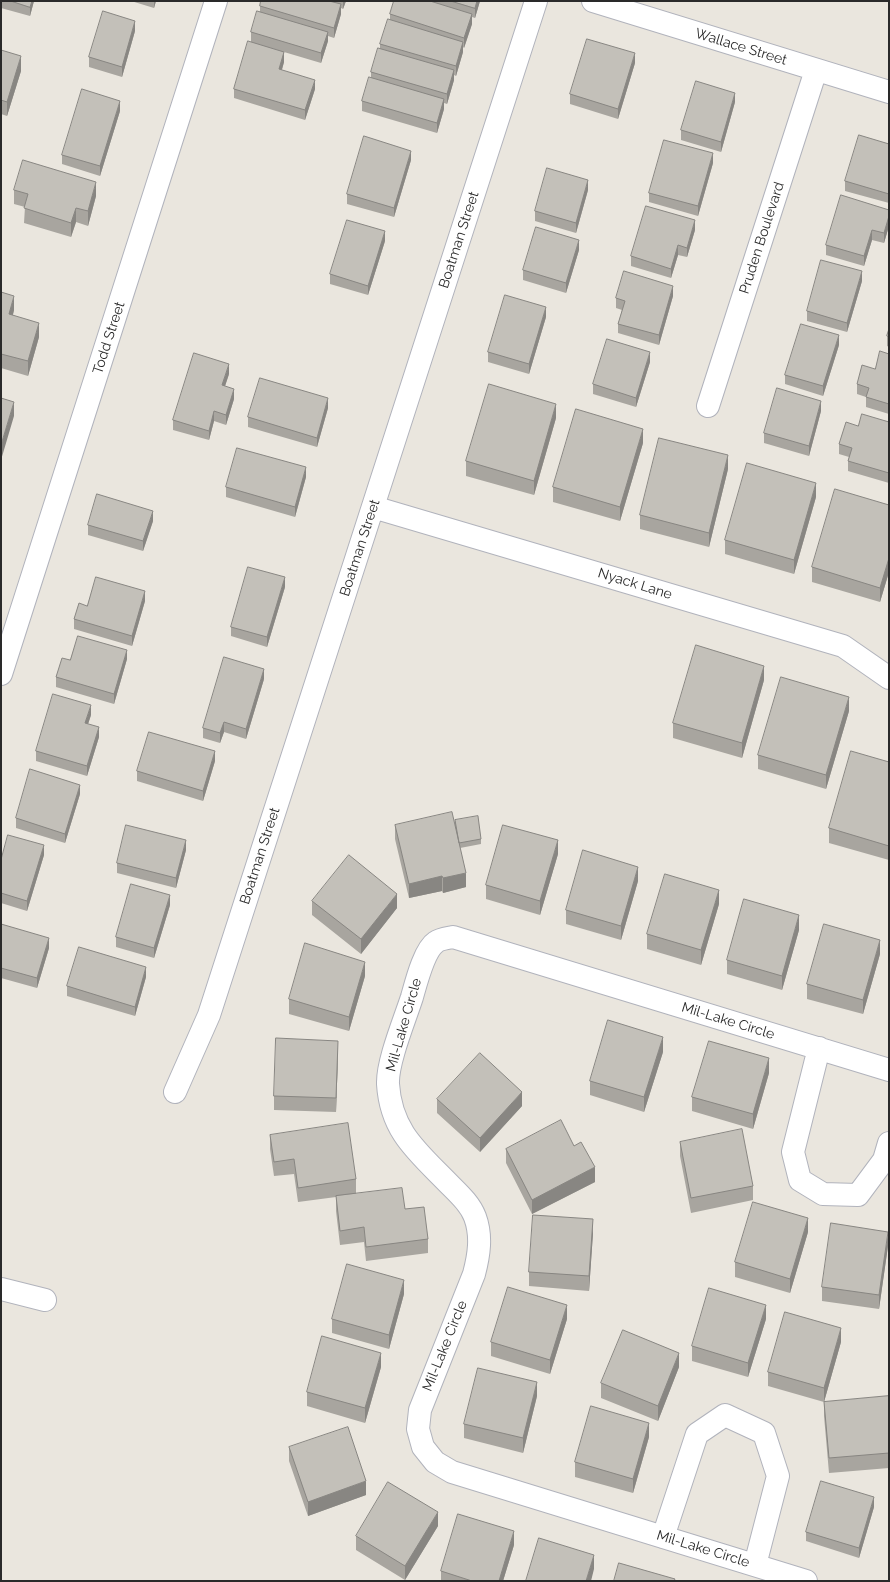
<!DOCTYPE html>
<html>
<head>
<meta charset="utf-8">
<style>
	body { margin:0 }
	#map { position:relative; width:890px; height:1582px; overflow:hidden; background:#eae6de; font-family:Raleway,sans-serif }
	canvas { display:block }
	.frame { position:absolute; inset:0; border:2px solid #2a2a2a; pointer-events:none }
</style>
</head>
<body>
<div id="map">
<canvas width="890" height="1582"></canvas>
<div class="frame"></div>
</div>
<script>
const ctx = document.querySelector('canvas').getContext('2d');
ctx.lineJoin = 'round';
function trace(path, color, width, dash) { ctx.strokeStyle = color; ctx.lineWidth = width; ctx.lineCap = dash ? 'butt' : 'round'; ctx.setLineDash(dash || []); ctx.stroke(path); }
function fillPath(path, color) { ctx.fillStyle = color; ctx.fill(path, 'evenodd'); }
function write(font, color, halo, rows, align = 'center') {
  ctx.font = font + ' Raleway,sans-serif'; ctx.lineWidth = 3; ctx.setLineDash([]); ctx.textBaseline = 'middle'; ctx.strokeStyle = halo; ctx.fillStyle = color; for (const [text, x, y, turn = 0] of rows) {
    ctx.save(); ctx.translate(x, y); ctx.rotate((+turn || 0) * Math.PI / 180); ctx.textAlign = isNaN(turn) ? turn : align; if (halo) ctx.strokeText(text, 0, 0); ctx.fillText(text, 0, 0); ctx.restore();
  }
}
const minor = new Path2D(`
	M593 1 889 92
	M708 406 816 70
	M373 507 843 646 889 678
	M1 674 216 1
	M819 1048 793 1152 800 1180 823 1194 858 1195 884 1160 889 1143
	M175 1092 209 1015 536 1
	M1 1289 45 1300
	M663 1537 697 1434 725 1415 764 1433 778 1476 755 1565
	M806 1581 452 1472 435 1462 423 1447 418 1429 420 1410 474 1274C479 1255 482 1236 475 1217 470 1204 459 1194 449 1184 418 1152 391 1132 388 1084 387 1062 405 1019 412 997 416 983 424 950 436 942 440 939 448 938 453 937L889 1070`);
const wall = new Path2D(`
	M1 1H34L30 16 1 8Z
	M131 1H156L154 8Z
	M261 1H346L343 9 341 8V14L334 38 328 36V41L321 63 284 52V62L282 70 315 89 305 120 234 98V89L251 41V32L260 11V6Z
	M394 1H480L475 18 472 17V24L464 48 463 47V52L456 76 454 75V80L447 104 444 103V109L437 133 362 111V101L371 78V72L380 49V44L390 20V14Z
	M135 31 122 77 89 67V57Z
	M1 50 21 71 7 116 1 114Z
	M635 63 618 119 570 104V94Z
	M735 102 721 152 681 140V130Z
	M120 111 100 176 62 164V155Z
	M889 144V203L845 191V181Z
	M411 160 394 217 347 204V194Z
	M713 163 698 216 649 202V193Z
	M14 190 96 196 88 226 76 222 71 237 24 223 25 207 14 204Z
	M588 190 576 233 535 221V211Z
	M889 210V226L884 243 872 240 864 266 826 255V245Z
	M695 230 687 257 678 255 671 278 631 266V256Z
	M385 241 368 295 330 284V274Z
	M579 250 566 293 523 280V270Z
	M862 281 847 332 807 321V311Z
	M1 292 14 310 13 315 39 337 28 376 1 368Z
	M673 296 659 345 618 333V324L622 310 616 308V298Z
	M546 317 529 374 488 362V352Z
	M889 329V347L887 346V336Z
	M839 345 823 396 785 384V375Z
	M889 354V414L866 407V397L857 394V384L875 369Z
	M650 362 636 407 593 394V384Z
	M229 374 225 386 234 399 226 425 214 421 209 440 173 430V420Z
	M328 408 317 447 248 427V417Z
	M821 411 809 456 764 443V433Z
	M556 418 534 495 466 476V461Z
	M889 422V483L848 471V461L849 457 839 454V444L858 426Z
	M643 443 620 521 553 502V487Z
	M728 469 709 547 640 529V515Z
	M306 477 295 517 226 497V487Z
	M816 497 794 574 725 554V540Z
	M889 505V572L880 602 812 582V567Z
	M153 521 143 551 88 535V525Z
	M285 587 267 647 231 636V627Z
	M145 601 132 646 74 629V619L87 606Z
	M127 659 114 704 56 687V677L70 660Z
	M264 679 246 739 224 732 220 743 203 738V728Z
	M764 680 742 758 673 738V723Z
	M849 711 826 789 758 769V755Z
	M91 715 88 724 99 737 87 776 36 761V751Z
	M215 761 203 801 137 781V771Z
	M889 762V860L829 843V828Z
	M80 794 65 843 16 828V818Z
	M455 820 481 839V844L460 848 466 887 443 893 442 891 409 898 395 839V825H455Z
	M186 850 176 888 117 873V863Z
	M558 854 540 915 486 899V885Z
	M44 855 27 911 1 903V860Z
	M638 881 621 940 566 924V910Z
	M312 901 397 908 361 954 312 915Z
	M719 904 701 965 647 949V934Z
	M170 905 154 958 116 947V937Z
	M1 924 49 948 37 988 1 978Z
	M799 930 782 990 727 974V960Z
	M880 954 863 1014 807 999V984Z
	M365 976 349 1031 289 1014V999Z
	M146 977 135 1016 67 996V986Z
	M889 1008V1024H888V1010Z
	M663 1052 644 1112 590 1095V1081Z
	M338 1055 336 1112 274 1110V1096Z
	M769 1073 753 1129 692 1111V1097Z
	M437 1099 522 1106 480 1152 437 1113Z
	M270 1135 356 1179V1194L405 1209 428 1239V1253L366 1261 364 1242 340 1245 336 1211V1197L298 1202 294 1174 274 1176 270 1149Z
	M680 1142 753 1186V1200L691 1213 680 1156Z
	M574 1146 595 1182 532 1214 506 1163V1149Z
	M808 1232 790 1293 735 1277V1262Z
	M593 1233 589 1291 529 1286V1272Z
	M888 1246 879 1309 822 1301V1287Z
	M404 1294 389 1349 332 1333V1319Z
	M567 1319 550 1374 491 1356V1342Z
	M766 1319 748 1377 692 1361V1346Z
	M841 1342 824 1402 768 1386V1372Z
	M381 1367 365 1423 307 1406V1392Z
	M679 1367 658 1421 601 1398V1383Z
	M537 1396 523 1453 464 1438V1424Z
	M889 1396V1468L829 1473 824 1416V1402Z
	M649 1437 633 1493 575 1477V1462Z
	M289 1447 366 1495 308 1516 289 1461Z
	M874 1507 859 1558 806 1541V1532Z
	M438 1526 405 1580 356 1550V1536Z
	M514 1545 503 1581H441V1571Z`);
const shadedWall = new Path2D(`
	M32 1H34L30 16V7Z
	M154 1H156L154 8Z
	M343 1H346L343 9Z
	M477 1H480L475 18V8Z
	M341 4V14L334 38V28Z
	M472 14V24L464 48V38Z
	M135 21V31L122 77V67Z
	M328 32V41L321 63V53Z
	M463 42V52L456 76V66Z
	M284 52V62L279 79V69Z
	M635 53V63L618 119V109Z
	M21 56V71L7 116V102Z
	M454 70V80L447 104V94Z
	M315 80V89L305 120V110Z
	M735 93V102L721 152V142Z
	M444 99V109L437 133V123Z
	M120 101V111L100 176V166Z
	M411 151V160L394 217V208Z
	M713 153V163L698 216V206Z
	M588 180V190L576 233V223Z
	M96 182V196L88 226V211Z
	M76 208V222L71 237V223Z
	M889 216V226L884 243V233Z
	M695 220V230L687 257V248Z
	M872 230V240L864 266V256Z
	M385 231V241L368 295V286Z
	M579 240V250L566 293V283Z
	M678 245V255L671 278V269Z
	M862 271V281L847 332V323Z
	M673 286V296L659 345V335Z
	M14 296V310L9 329V314Z
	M546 307V317L529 374V364Z
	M39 323V337L28 376V361Z
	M839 335V345L823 396V386Z
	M650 352V362L636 407V398Z
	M229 364V374L222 395V385Z
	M234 389V399L226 425V415Z
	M328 398V408L317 447V438Z
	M821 401V411L809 456V446Z
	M14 402V416L1 460V445Z
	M556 404V418L534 495V481Z
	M214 411V421L209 440V431Z
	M643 429V443L620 521V507Z
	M728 455V469L709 547V533Z
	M306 467V477L295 517V507Z
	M816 483V497L794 574V560Z
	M153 511V521L143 551V541Z
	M889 558V572L880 602V588Z
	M285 577V587L267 647V637Z
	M145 591V601L132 646V636Z
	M127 650V659L114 704V694Z
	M764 666V680L742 758V743Z
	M264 669V679L246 739V729Z
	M849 697V711L826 789V775Z
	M91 705V715L85 733V723Z
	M224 722V732L220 743V733Z
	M99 727V737L87 776V766Z
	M215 751V761L203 801V791Z
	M80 785V794L65 843V834Z
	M186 840V850L176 888V878Z
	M558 840V854L540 915V901Z
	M44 845V855L27 911V901Z
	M638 867V881L621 940V926Z
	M466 873V887L443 893V878Z
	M442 876V891L409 898V884Z
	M719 890V904L701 965V950Z
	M397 894V908L361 954V939Z
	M170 895V905L154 958V948Z
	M799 915V930L782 990V976Z
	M49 938V948L37 988V978Z
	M880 940V954L863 1014V1000Z
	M365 962V976L349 1031V1017Z
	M146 967V977L135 1016V1007Z
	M663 1037V1052L644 1112V1097Z
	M338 1041V1055L336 1112V1098Z
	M769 1058V1073L753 1129V1114Z
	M522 1092V1106L480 1152V1138Z
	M595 1167V1182L532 1214V1200Z
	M808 1218V1232L790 1293V1279Z
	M593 1219V1233L589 1291V1276Z
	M888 1232V1246L879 1309V1295Z
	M404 1280V1294L389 1349V1335Z
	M567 1305V1319L550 1374V1360Z
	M766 1305V1319L748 1377V1363Z
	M841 1328V1342L824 1402V1388Z
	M381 1353V1367L365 1423V1408Z
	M679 1353V1367L658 1421V1406Z
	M537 1382V1396L523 1453V1438Z
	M649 1423V1437L633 1493V1479Z
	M366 1481V1495L308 1516V1502Z
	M874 1497V1507L859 1558V1548Z
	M438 1512V1526L405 1580V1566Z
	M514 1531V1545L503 1581H499Z
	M594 1555V1569L591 1581H586Z`);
const building = new Path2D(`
	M11 1H32L30 7Z
	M261 1H329L341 4 334 28 260 6Z
	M394 1H430L472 14 464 38 390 14Z
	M451 1H477L475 8Z
	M103 11 135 21 122 67 89 57Z
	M257 11 328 32 321 53 251 32Z
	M388 19 463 42 456 66 380 44Z
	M587 39 635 53 618 109 570 94Z
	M248 41 284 52 279 69 315 80 305 110 234 89Z
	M378 48 454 70 447 94 371 72Z
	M1 50 21 56 7 102 1 100Z
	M369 77 444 99 437 123 362 101Z
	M696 81 735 93 721 142 681 130Z
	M82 89 120 101 100 166 62 155Z
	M859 135 889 144V194L845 181Z
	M364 136 411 151 394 208 347 194Z
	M664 140 713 153 698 206 649 193Z
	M23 160 96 182 88 211 76 208 71 223 24 208 28 194 14 190Z
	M547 168 588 180 576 223 535 211Z
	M841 195 889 210V216L884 233 872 230 864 256 826 245Z
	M646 206 695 220 687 248 678 245 671 269 631 256Z
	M347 220 385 231 368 286 330 274Z
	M536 227 579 240 566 283 523 270Z
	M821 260 862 271 847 323 807 311Z
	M624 271 673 286 659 335 618 324 625 301 616 298Z
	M1 292 14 296 9 314 39 323 28 361 1 354Z
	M505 295 546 307 529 364 488 352Z
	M801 324 839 335 823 386 785 375Z
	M889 329V337L887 336Z
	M607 339 650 352 636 398 593 384Z
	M880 351 889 354V404L866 397 869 388 857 384 862 365 875 369Z
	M194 353 229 364 222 385 234 389 226 415 214 411 209 431 173 420Z
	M260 378 328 398 317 438 248 417Z
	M489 384 556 404 534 481 466 461Z
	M777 388 821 401 809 446 764 433Z
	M1 398 14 402 1 445Z
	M576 409 643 429 620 507 553 487Z
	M862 414 889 422V473L848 461 852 448 839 444 846 422 858 426Z
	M659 438 728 455 709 533 640 515Z
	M237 448 306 467 295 507 226 487Z
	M747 463 816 483 794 560 725 540Z
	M835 489 889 505V558L880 588 812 567Z
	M97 494 153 511 143 541 88 525Z
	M248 567 285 577 267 637 231 627Z
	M96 577 145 591 132 636 74 619 79 603 87 606Z
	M78 636 127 650 114 694 56 677 62 658 70 660Z
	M696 645 764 666 742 743 673 723Z
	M224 657 264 669 246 729 224 722 220 733 203 728Z
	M781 677 849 697 826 775 758 755Z
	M53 694 91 705 85 723 99 727 87 766 36 751Z
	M149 732 215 751 203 791 137 771Z
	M851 751 889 762V846L829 828Z
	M30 769 80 785 65 834 16 818Z
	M452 812 466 873 443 878 442 876 409 884 395 825Z
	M478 816 481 839 459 843 455 820Z
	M126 825 186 840 176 878 117 863Z
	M503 825 558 840 540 901 486 885Z
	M8 835 44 845 27 901 1 893V860Z
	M583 850 638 867 621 926 566 910Z
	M349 855 397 894 361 939 312 901Z
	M665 874 719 890 701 950 647 934Z
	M131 884 170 895 154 948 116 937Z
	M744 899 799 915 782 976 727 960Z
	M1 924 49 938 37 978 1 968Z
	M824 924 880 940 863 1000 807 984Z
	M305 943 365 962 349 1017 289 999Z
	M79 947 146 967 135 1007 67 986Z
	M608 1020 663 1037 644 1097 590 1081Z
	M276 1038 338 1041 336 1098 274 1096Z
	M709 1041 769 1058 753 1114 692 1097Z
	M480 1053 522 1092 480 1138 437 1099Z
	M561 1120 574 1146 581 1142 595 1167 532 1200 506 1149Z
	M348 1123 356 1179 298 1188 294 1159 274 1162 270 1135Z
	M742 1129 753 1186 691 1198 680 1142Z
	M402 1188 405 1209 424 1207 428 1239 366 1247 364 1227 340 1231 336 1196Z
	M753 1202 808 1218 790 1279 735 1262Z
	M533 1215 593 1219 589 1276 529 1272Z
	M831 1223 888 1232 879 1295 822 1287Z
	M347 1264 404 1280 389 1335 332 1319Z
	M508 1287 567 1305 550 1360 491 1342Z
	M709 1288 766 1305 748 1363 692 1346Z
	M785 1312 841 1328 824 1388 768 1372Z
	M623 1330 679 1353 658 1406 601 1383Z
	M322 1336 381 1353 365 1408 307 1392Z
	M478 1368 537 1382 523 1438 464 1424Z
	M889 1396V1453L829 1458 824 1402Z
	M591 1406 649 1423 633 1479 575 1462Z
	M348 1427 366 1481 308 1502 289 1447Z
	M821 1481 874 1497 859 1548 806 1532Z
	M388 1482 438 1512 405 1566 356 1536Z
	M458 1514 514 1531 499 1581H472L441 1571Z
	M539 1538 594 1555 586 1581H526Z
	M619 1563 675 1579 674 1581H614Z`);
const streetNames = [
	["Wallace Street",741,47,17],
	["Pruden Boulevard",762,238,-72],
	["Boatman Street",459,240,-72],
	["Todd Street",109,338,-72],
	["Boatman Street",360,548,-72],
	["Nyack Lane",635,584,17],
	["Boatman Street",260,856,-72],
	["Mil-Lake Circle",728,1021,17],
	["Mil-Lake Circle",404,1025,-74],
	["Mil-Lake Circle",445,1346,-68],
	["Mil-Lake Circle",703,1549,17]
];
trace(minor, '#b1b3bc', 24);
trace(minor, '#fff', 22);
fillPath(wall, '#a8a59f');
fillPath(shadedWall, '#888682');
fillPath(building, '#c3c0b9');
trace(building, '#888682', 1);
write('14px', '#2a2a2a', '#fff', streetNames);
</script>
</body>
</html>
